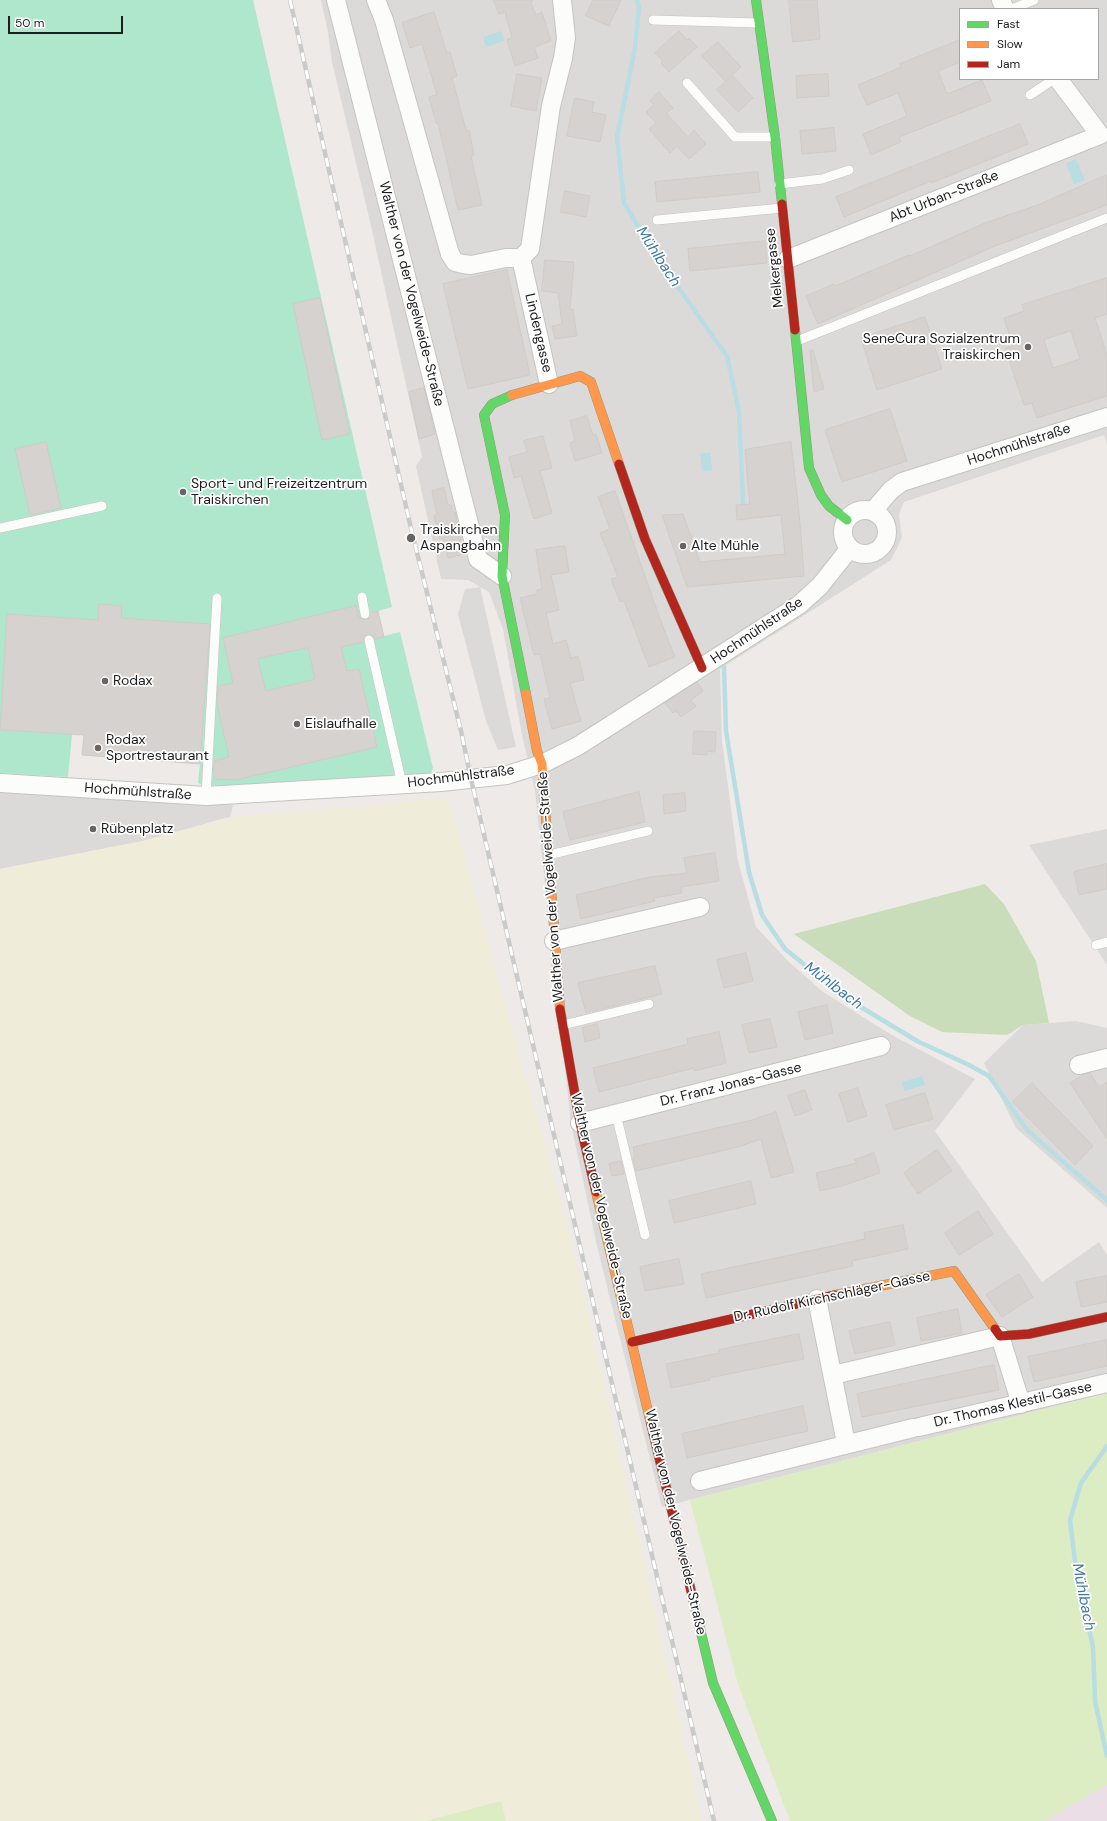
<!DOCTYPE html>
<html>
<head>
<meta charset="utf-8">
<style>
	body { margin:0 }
	#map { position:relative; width:1107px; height:1821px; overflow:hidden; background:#edeae7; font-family:"DM Sans",sans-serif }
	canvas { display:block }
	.legend { position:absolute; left:959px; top:8px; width:140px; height:72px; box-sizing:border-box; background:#fff; border:1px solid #a5a5a5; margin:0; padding:5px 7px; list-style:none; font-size:12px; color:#1e1e1e }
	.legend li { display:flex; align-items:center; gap:8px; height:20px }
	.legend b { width:20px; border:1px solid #a5a5a5 }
	.scale { position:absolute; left:8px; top:16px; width:115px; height:18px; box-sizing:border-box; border:2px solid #1e1e1e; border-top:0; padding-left:5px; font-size:12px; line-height:14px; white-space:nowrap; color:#1e1e1e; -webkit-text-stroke:3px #fff; paint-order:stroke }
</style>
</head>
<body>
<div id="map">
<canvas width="1107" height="1821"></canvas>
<ul class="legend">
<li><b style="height:5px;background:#63d668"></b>Fast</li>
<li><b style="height:5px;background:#ff974d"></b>Slow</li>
<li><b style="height:5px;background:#b3261e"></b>Jam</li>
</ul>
<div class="scale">50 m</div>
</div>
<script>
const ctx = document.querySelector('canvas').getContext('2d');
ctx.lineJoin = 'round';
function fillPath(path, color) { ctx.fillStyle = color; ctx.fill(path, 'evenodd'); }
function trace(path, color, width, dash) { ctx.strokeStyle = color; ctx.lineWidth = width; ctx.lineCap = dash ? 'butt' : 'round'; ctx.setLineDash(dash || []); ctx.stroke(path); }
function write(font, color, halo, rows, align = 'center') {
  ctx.font = font + ' "DM Sans",sans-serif'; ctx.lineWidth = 3.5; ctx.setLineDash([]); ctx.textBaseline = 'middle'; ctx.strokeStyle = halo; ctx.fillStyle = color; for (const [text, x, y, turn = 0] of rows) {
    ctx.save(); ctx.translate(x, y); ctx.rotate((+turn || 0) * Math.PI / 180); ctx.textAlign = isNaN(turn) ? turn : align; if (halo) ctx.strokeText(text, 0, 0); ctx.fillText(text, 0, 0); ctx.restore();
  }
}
const residential = new Path2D(`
	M321 0H1107V444L1104 435 904 502 899 514 902 538 891 560 720 669 722 741 738 861 756 927 789 962 823 992 890 1034 975 1079 935 1131 1042 1282 1099 1242 1107 1255V1393L662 1507 597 1246 571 1124 535 791 522 735 503 629 489 592 468 580 441 579 416 466 422 457 371 226 332 62 328 32ZM960 9H1098V79H960Z
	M1107 829V965L1029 845Z
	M1076 1021 1107 1028V1208L1016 1128 984 1063 1023 1025Z`);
const industrial = new Path2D(`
	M1107 1785V1821H1043Z`);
const religious = new Path2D(`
	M994 79H1041L1072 119 1043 142Z
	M827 160 832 228 796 231 794 208 805 207 804 188 793 189 790 163Z
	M844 328 857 368 862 367 873 402 814 421 805 344Z
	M947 381 958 415 992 404 1004 440 920 467 897 397Z
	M480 587 516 747 498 750 486 721 458 614 465 589Z
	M0 788 233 805 230 817 143 841 0 869Z`);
const farmland = new Path2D(`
	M448 798 572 1245 702 1821H506L501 1801 426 1821H0V869L143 841 230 817Z`);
const grass = new Path2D(`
	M1107 1393V1785L1043 1821H790L738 1684 690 1500Z
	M501 1801 506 1821H426Z`);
const forest = new Path2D(`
	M985 884 1004 904 1036 961 1049 1023 1023 1025 1007 1035 942 1032 910 1016 794 934Z`);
const pitch = new Path2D(`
	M0 0H253L392 607 378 611 384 636 400 632 433 768 430 775 406 777 404 771 394 773V776L242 786 202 785 198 783 200 764 83 755 84 735 72 734 68 777 0 773Z`);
const water = new Path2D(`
	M501 31 504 41 486 47 483 37Z
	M1076 159 1085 180 1074 184 1066 163Z
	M710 452 712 470 702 471 700 454Z
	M922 1076 925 1085 904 1091 902 1082Z`);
const stream = new Path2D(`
	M637 0 639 8 635 48 617 137 624 203 660 262 727 356 739 412 743 503
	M724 667 726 731 749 872 762 915 785 949 846 998 917 1041 969 1065 989 1076 1027 1130 1107 1200
	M1107 1446 1081 1483 1070 1520 1076 1569 1093 1647 1095 1701 1107 1756`);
const building = new Path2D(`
	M494 0H533L531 3 536 15 542 12 551 41 534 47 538 58 515 66 507 40 512 38 505 12 499 14Z
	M593 0H621L609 26 586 16Z
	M789 0H817L820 39 793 42Z
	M434 12 447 53 450 52 457 76 452 78 466 130H469L474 155 471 156 482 205 458 210 438 123H436L429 97 437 95 422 44 410 48 402 23Z
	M679 31 687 40 689 38 697 47 669 72 661 63 663 61 655 53Z
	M960 40V62L938 71 947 94 982 80 991 101 899 137 901 142 871 155 863 134 907 116 898 93 867 105 858 85 901 67 900 64Z
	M718 42 741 67 726 82 702 56Z
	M517 74 542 78 536 111 511 106Z
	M828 74 829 96 797 98 796 76Z
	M733 76 753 98 738 112 717 90Z
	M659 92 673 108 666 113 688 137 694 130 706 144 689 159 677 146 670 153 649 129 656 123 646 112 654 105 650 101Z
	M575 98 594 102 592 112 606 115 600 142 567 136Z
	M1020 124 1028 144 931 183V181L844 217 836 197Z
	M834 128 836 151 802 154 800 131Z
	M758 172 760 192 657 202 655 182Z
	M1107 175V205L995 246 818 324 806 296 834 284 835 286 909 255 910 256 985 223 1035 206Z
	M565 191 590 196 586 217 561 212Z
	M765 241 767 263 690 271 688 249Z
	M545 260 574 262 570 310 573 309 577 336 555 339 552 326 562 324 558 293 542 291Z
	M507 270 530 375 468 389 443 284Z
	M1107 278V314L1095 318 1107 355V396L1037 418 1032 403 1024 405 1005 348 1013 346 1004 318 1024 311 1022 305ZM1071 331 1080 359 1053 368 1044 340Z
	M320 298 350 434 322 440 293 304Z
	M925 317 942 369 877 390 861 338Z
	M813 350 824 389 814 392 810 351Z
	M424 388 435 434 419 439 409 392Z
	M890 409 907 461 842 482 825 430Z
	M587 416 593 435 596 434 602 453 575 461 570 443 575 441 570 421Z
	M543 436 552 468 540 471 552 513 534 519 521 476 514 478 509 457 527 452 524 441Z
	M46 442 61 508 30 515 15 449Z
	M791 442 800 523 804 576 687 587 662 515 683 514 700 562 785 554 781 515 737 520 736 505 750 504 745 450Z
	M444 488 448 505H451L453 512H455L464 554 448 558 443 538 440 539 434 516 437 515 432 491Z
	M615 491 663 627 675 657 649 667 624 601 620 602 611 579 618 577 600 533 610 529 598 497Z
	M565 546 569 572 551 575 559 610 546 613 553 644 566 640 571 658 578 656 584 680 570 683 581 721 552 729 544 699 550 698 540 654 534 655 520 598 537 594V590L542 589 536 550Z
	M99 604 122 606 121 618 210 624 200 764 82 755 84 735 0 730 7 614 98 620Z
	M356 606 358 616 363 620 369 618 371 613 378 611 384 637 375 639 371 634H367L363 638V642L341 647 347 671 359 669 377 747 236 780 214 779V761L229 757 217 705 218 686 233 683 223 638ZM308 648 315 679 266 691 258 659Z
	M697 682 703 691 691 700 696 706 681 717 676 711 673 713 665 703Z
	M694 731 716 732 715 752 707 751V755L693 754Z
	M639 792 645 822 570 840 563 812Z
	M685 793 686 811 664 814 663 795Z
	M715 853 719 881 681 887 682 893 654 898 655 901 581 919 576 895 649 877 687 873 684 858Z
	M1107 864V889L1079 895 1074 872Z
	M746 953 753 981 724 988 717 960Z
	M655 966 662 994 586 1013 578 983Z
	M827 1005 833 1033 805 1040 798 1012Z
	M770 1019 777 1047 749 1053 742 1025Z
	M597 1024 600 1038 585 1042 582 1028Z
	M719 1032 726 1063 694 1071V1068L599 1092 593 1068 688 1044 687 1039Z
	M1090 1073 1099 1087 1107 1082V1139L1070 1083 1083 1075Z
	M1032 1083 1093 1146 1075 1165 1013 1102Z
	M858 1088 867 1116 848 1122 839 1094Z
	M805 1090 812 1110 795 1116 788 1096Z
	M925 1093 933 1119 894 1130 886 1105Z
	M776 1112 794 1172 771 1178 761 1139 738 1147 636 1171 633 1158 635 1157 633 1147 752 1120Z
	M937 1150 952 1171 918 1194 904 1173Z
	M874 1153 880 1173 842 1186 820 1191 816 1173 857 1163 855 1160Z
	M621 1161 624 1174 612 1176 609 1164Z
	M751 1181 756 1204 674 1223 669 1201Z
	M978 1211 993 1234 959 1255 945 1233Z
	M903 1225 908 1249 852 1261 853 1266 706 1298 701 1274 865 1239 864 1233Z
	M679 1259 684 1284 645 1291 640 1267Z
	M1019 1274 1033 1297 1002 1317 986 1295Z
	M1107 1276V1302L1081 1307 1076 1282Z
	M958 1309 962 1333 921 1341 917 1318Z
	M890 1322 895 1345 855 1354 849 1331Z
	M799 1334 804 1359 709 1378 710 1380 671 1388 666 1364 719 1353V1350Z
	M1107 1340V1366L1034 1382 1028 1357Z
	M994 1365 999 1390 862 1417 857 1394Z
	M803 1406 808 1431 687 1458 682 1434Z`);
const lane = new Path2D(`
	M1012 9 1034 0
	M653 20 758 23
	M687 83 735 137H775
	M1030 95 1054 79
	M779 184 822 179 849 170
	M657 220 782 208
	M797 341 1107 218
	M0 528 102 506
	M362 597 365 614
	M369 640 402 784
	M206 796 217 598
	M549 855 648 831
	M1096 945 1107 942
	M563 1025 649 1004
	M616 1114 645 1235`);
const street = new Path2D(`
	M336 0 478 559 502 576
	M376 0 384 20 450 254 455 262 463 264 471 265 506 258H521
	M1001 0 1005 9
	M521 258 530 249 551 106 563 58 566 38 562 0
	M521 258 549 384
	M788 259 1100 135 1058 79
	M843 532a22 22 0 1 1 44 0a22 22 0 1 1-44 0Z
	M873 511 891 490 902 482 1107 417
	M0 783 206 796 441 782 507 775 542 764 578 746 799 605 820 586 850 548
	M554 941 700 907
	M1079 1065 1107 1058
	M580 1123 881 1046
	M817 1299 846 1443
	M833 1375 1000 1336 1021 1404
	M919 1427 1107 1383
	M700 1481 913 1428`);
const fast = new Path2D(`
	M756 0 775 137 782 204
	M795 330 809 468 821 495 829 506 847 520
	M512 395 492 404 484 415 505 515 502 576 526 694
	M693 1599 713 1683 772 1821`);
const slow = new Path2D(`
	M512 395 580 376 591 382 619 464
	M526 694 537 751 542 764 560 1009
	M596 1192 651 1424
	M835 1295 954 1271 995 1329`);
const jam = new Path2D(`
	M782 204 795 330
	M619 464 645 539 702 668
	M560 1009 580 1123 596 1192
	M995 1329 1000 1336 1029 1334 1107 1317
	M632 1342 835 1295
	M651 1424 693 1599`);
const rail = new Path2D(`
	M290 0 410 524 461 731 471 779 714 1821`);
const markers = [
	[1028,347,4,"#666564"],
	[183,492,4,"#666564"],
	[411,538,5,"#666564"],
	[683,546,4,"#666564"],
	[105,681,4,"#666564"],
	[297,724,4,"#666564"],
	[98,748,4,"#666564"],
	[93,829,4,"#666564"]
];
const streetNames = [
	["Abt Urban-Straße",944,197,-22],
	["Melkergasse",775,268,-96],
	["Walther von der Vogelweide-Straße",411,294,76],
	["Lindengasse",538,333,77],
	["Hochmühlstraße",1019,445,-18],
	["Hochmühlstraße",757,631,-34],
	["Hochmühlstraße",461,777,-7],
	["Hochmühlstraße",138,792,4],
	["Walther von der Vogelweide-Straße",551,887,-94],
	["Dr. Franz Jonas-Gasse",731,1085,-14],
	["Walther von der Vogelweide-Straße",601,1206,77],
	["Dr. Rudolf Kirchschläger-Gasse",832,1297,-12],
	["Dr. Thomas Klestil-Gasse",1013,1405,-13],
	["Walther von der Vogelweide-Straße",675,1522,77]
];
const poiNames = [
	["SeneCura Sozialzentrum",1020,339,"right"],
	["Traiskirchen",1020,355,"right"],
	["Sport- und Freizeitzentrum",191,484],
	["Traiskirchen",191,500],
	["Traiskirchen",420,530],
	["Aspangbahn",420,546],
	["Alte Mühle",691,546],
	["Rodax",113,681],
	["Eislaufhalle",305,724],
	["Rodax",106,740],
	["Sportrestaurant",106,756],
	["Rübenplatz",101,829]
];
const waterNames = [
	["Mühlbach",658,257,57],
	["Mühlbach",833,986,37],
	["Mühlbach",1083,1597,79]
];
fillPath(residential, '#dcdad8');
fillPath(industrial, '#ebdee7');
fillPath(religious, '#dbdad8');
fillPath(farmland, '#efedd9');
fillPath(grass, '#dcecc3');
fillPath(forest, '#c9ddba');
fillPath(pitch, '#afe7cc');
fillPath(water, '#b8dde3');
trace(stream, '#b8dde3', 4.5);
fillPath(building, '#d5d2d0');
trace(building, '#d0ccc8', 1);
trace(lane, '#c5c4c3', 10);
trace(street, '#c5c4c3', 20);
trace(fast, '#97977e', 10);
trace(slow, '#97977e', 10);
trace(jam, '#97977e', 10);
trace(lane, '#fcfcfb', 9);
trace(street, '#fcfcfb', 18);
trace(fast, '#63d668', 9);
trace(slow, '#ff974d', 9);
trace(jam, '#b3261e', 9);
trace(rail, '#cacac9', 4.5);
trace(rail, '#fff', 3, [9]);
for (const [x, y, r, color] of markers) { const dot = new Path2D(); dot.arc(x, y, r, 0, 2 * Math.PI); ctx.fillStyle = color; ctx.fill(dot); trace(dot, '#fff', 1.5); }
write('14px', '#1e1e1e', '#fff', streetNames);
write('14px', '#1e1e1e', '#fff', poiNames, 'left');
write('italic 15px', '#3f78a5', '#fff', waterNames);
</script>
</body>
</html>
